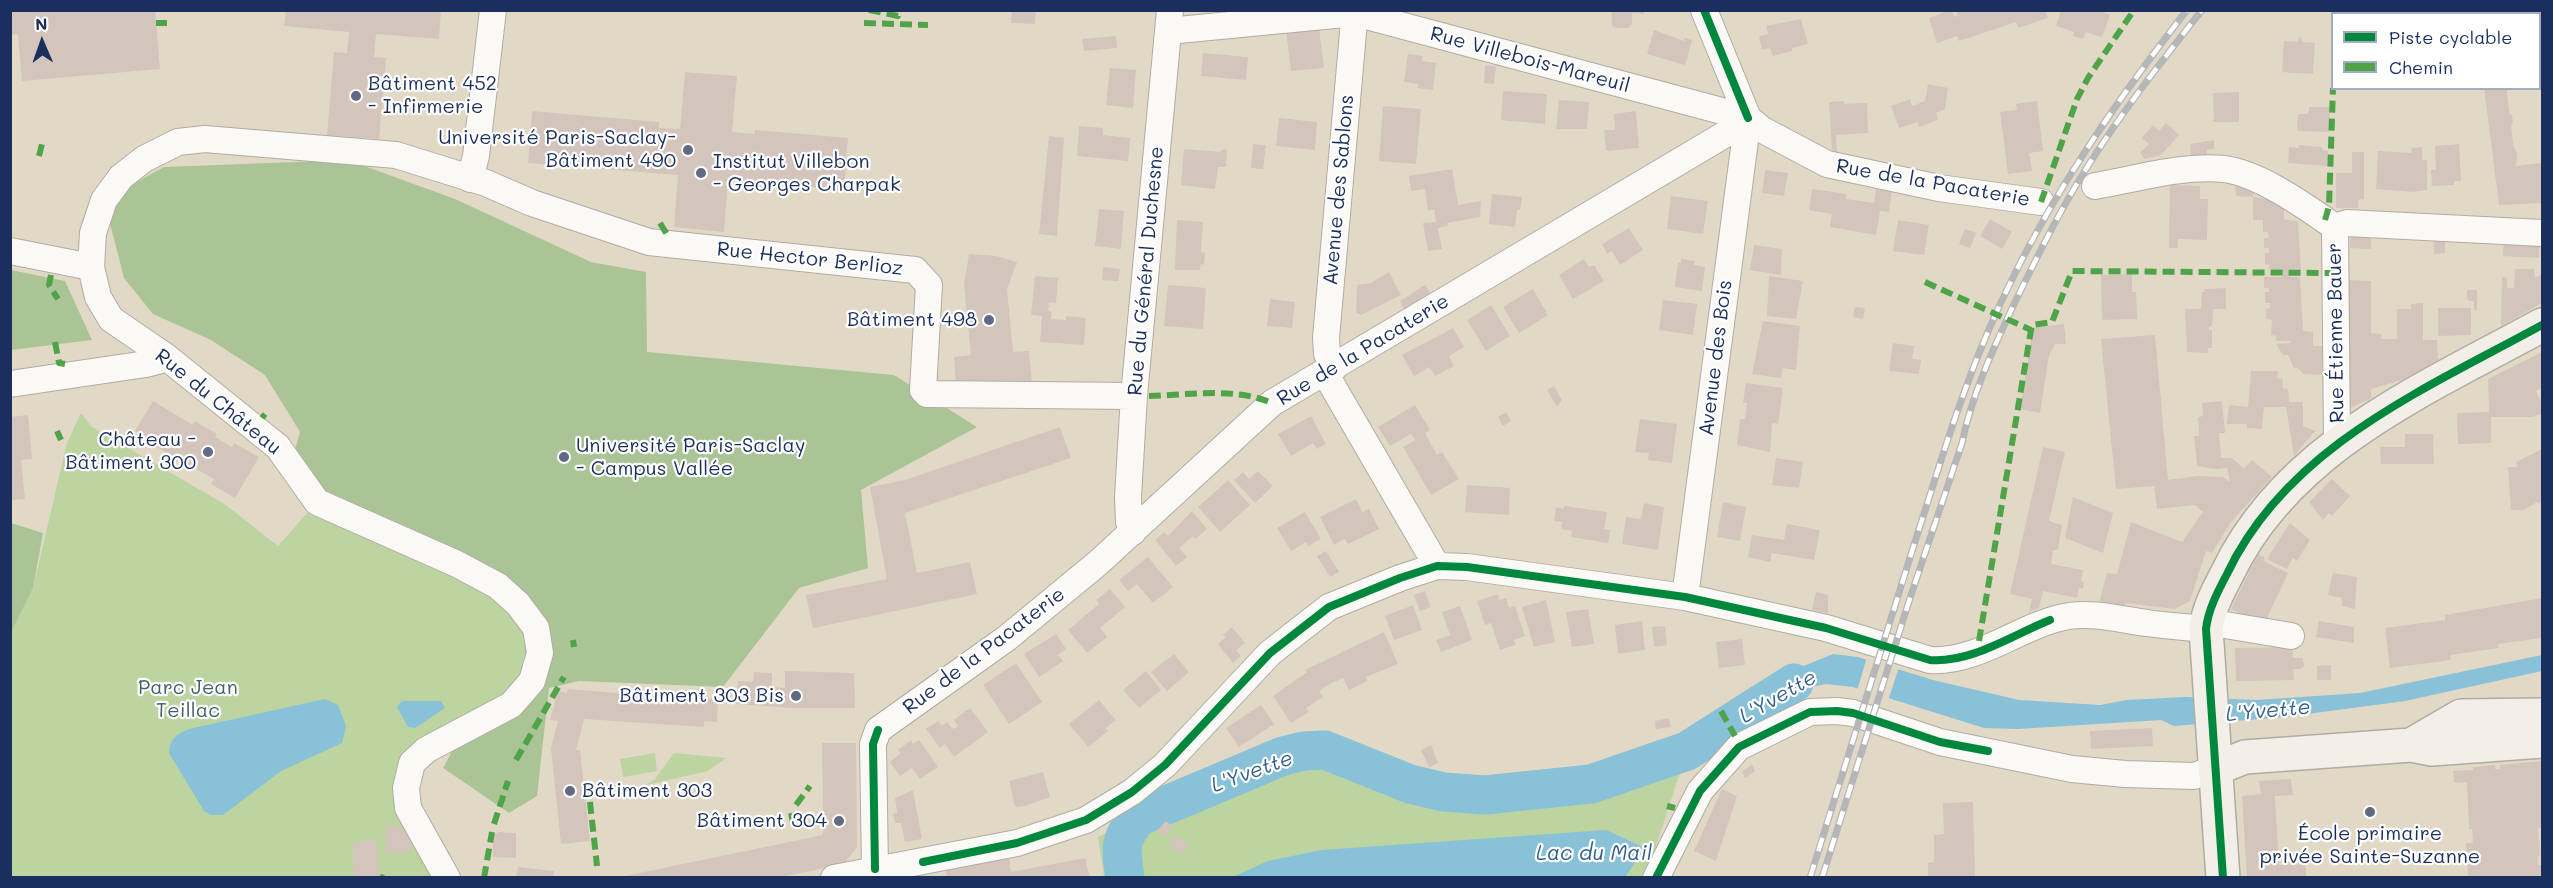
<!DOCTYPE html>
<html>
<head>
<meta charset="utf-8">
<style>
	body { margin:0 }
	#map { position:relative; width:2553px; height:888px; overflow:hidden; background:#e1d9c6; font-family:Mali,sans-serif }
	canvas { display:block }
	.frame { position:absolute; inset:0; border:12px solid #1b2f5e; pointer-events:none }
	.legend { position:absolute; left:2331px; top:12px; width:210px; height:78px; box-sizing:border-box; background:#fff; border:2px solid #a4acbf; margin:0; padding:8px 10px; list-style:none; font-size:18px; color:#1b2f5e }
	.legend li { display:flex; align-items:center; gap:12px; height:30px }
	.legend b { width:30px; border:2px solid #a4acbf }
	.north { position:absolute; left:12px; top:12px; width:60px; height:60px; -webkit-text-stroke:4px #fff; paint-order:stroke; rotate:358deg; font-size:16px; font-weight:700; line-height:24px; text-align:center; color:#1b2f5e }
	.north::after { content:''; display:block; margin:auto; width:21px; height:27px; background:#1b2f5e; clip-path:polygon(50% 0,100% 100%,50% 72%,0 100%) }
</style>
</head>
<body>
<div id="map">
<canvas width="2553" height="888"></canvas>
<div class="frame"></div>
<ul class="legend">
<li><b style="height:8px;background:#00873e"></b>Piste cyclable</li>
<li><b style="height:8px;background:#4fa44a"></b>Chemin</li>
</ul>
<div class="north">N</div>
</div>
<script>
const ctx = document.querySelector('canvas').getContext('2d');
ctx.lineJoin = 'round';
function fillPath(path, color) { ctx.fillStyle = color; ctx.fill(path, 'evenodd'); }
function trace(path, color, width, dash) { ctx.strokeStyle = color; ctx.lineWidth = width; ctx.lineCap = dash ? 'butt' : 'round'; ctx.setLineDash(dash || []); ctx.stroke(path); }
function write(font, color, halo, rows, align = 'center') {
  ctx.font = font + ' Mali,sans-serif'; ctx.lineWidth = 4.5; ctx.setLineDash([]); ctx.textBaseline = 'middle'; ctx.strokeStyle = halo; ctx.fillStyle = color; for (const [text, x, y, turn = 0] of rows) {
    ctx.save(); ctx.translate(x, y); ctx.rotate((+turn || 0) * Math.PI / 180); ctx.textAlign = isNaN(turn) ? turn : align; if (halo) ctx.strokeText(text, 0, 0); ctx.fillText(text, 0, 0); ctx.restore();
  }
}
const green = new Path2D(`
	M81 413 92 427 226 505 278 546 317 502 457 564 536 628 532 681 412 763 434 877 11 878 10 632 33 588 67 443Z
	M1304 751 1355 761 1410 784 1485 794 1591 784 1687 751 1655 849 1642 877H1104L1098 837 1138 817Z
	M655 753 657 771 623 777 620 759Z
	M674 753 726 758 708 771 646 785 655 779Z`);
const forest = new Path2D(`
	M348 160 455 199 591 262 646 272 647 352 894 375 977 427 861 490 868 568 799 588 723 687 579 681 549 688 537 796 509 813 443 768 463 731 511 705 540 653 518 604 317 502 293 457 300 432 265 375 211 340 153 314 124 278 104 200 164 167Z
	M11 270 65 281 92 340 11 350Z
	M11 523 43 533 33 588 11 632Z`);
const water = new Path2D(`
	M1833 654 1858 657 1933 680 2019 700 2100 705 2127 700 2185 697 2257 700 2360 693 2542 655V671L2405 701 2285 717 2174 726 2161 720 2018 729 1984 728 1853 687 1826 684 1798 690 1758 721 1744 705 1789 672Z
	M325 699 338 705 346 726 342 743 281 771 223 815H211L204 811 169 753C170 739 176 734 189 729Z
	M402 701H441L445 708 415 728 408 727 397 707Z
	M1606 830 1645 848 1625 877H1233L1268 861 1322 850Z`);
const pier = new Path2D(`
	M1867 657 1899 667 1888 701 1857 691Z`);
const river = new Path2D(`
	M1125 878C1121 848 1118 841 1138 817L1283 756 1304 751 1325 750 1410 784 1444 792 1485 795 1591 784 1687 751 1794 683`);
const building = new Path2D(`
	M10 10H155L160 69 22 81 18 34 10 35Z
	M286 10H441L439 39 376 34 374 57 386 58 379 139 327 135 334 52 347 53 349 32 284 26Z
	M1012 10H1036L1035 24 1011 23Z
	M1611 10H1644V14L1632 13V24L1628 28H1617L1612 26Z
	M1950 10H1952L1954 17 1958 15 1956 10H2045L2048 18 2018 28 2016 22 1959 41 1957 36 1937 43 1929 18Z
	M2061 10H2097L2110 15 2102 37 2086 32 2083 39 2073 36 2074 32 2056 26Z
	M2477 10H2542V23H2540V14H2477Z
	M1801 19 1808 44 1792 48V51L1773 56 1770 48 1762 50 1759 36 1768 34 1766 26Z
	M1319 28 1324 68 1291 71 1286 31Z
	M1654 30 1684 41 1685 38 1692 40 1685 65 1647 54Z
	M1116 36 1117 48 1084 51 1082 39Z
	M2299 37 2302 38V42L2315 43 2313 74 2282 72 2284 41 2298 42Z
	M1203 53 1248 57 1246 80 1201 76Z
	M1408 54 1423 56 1422 61 1436 63 1433 90 1417 88 1418 84 1404 82Z
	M1485 65 1496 66 1494 84 1484 83Z
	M1110 68 1136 70 1133 108 1106 105Z
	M685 72 737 76 732 132 755 134V130L848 138 844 190 728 180 724 232 674 227 678 175 528 163 532 111 659 122V128L680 129Z
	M1928 84 1948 88 1945 109 1936 113 1938 120 1919 127 1918 122 1899 128 1891 106 1910 99 1912 106 1925 101Z
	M2484 88H2509L2507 91 2509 112 2512 115 2513 123 2511 126 2513 145 2517 153 2516 166 2542 163V203L2499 205Z
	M1503 91 1547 94 1545 124 1501 120Z
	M2239 92V122H2214L2213 93Z
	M1559 100 1589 102 1587 129H1556Z
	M1844 101V104L1867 103 1868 133 1836 135 1837 152 1832 150 1829 102Z
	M2037 101 2043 151 2029 153 2032 171 2008 174 2000 112 2017 110 2016 104Z
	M1383 106 1421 109 1416 164 1379 161Z
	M2309 107H2330V132L2297 131 2298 114H2308Z
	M1636 111 1639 148 1606 151 1604 130H1615L1614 114Z
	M1279 118 1317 122 1315 150 1276 146Z
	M2166 123 2179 135 2161 155 2145 159 2140 153 2149 144 2142 138 2153 125 2159 131Z
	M1079 126 1103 128V135L1130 138 1128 161 1077 156Z
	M1049 136 1064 138 1057 236 1039 234Z
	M2214 140V149L2207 150V158H2191L2190 144Z
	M1253 144 1266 145 1263 169 1251 168Z
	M2459 144 2461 181H2454V185L2432 186 2431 170H2436L2435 146Z
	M2299 145 2322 147V150L2328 151 2327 166 2288 163 2289 147 2299 148Z
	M2422 147V160H2427V190L2412 192 2376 189 2378 151 2412 153 2411 148Z
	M1184 149 1219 152 1224 149 1227 150 1226 167H1218L1215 189 1181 185Z
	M2352 152H2364V199L2358 200V208H2336V173H2352Z
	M1452 169 1458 205 1481 201 1480 217 1447 223 1448 226 1438 228 1442 249 1428 251 1423 223 1436 222 1434 209 1428 211 1425 189 1411 191 1409 176Z
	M1765 170 1788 173 1784 196 1762 193Z
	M2235 180 2254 188 2253 197 2236 196Z
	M2170 185 2200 186V199H2208L2207 240 2178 239V248H2169Z
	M1812 189 1847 194 1846 199 1874 203 1876 189 1892 191 1889 212 1880 211 1876 235 1830 227 1832 214 1809 210Z
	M1492 194 1522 197 1520 210H1517L1515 227 1489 224Z
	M1671 196 1708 201 1703 234 1667 229Z
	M2253 197 2274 200V203L2284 206V219L2298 222 2301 270H2289V277H2300L2303 331 2313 332V346H2323L2322 375 2303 374 2298 368H2294L2288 355H2283L2276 344 2290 343V341H2276V336L2271 335 2272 320 2266 319V309L2270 308V303H2265V292H2269V288H2264V277H2282V269H2269V265L2265 264V253H2269V248H2264V238H2269L2268 232H2263V220H2253Z
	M1099 209 1124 211 1121 249 1095 246Z
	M1990 219 2012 232 2002 249 1980 236Z
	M1177 220 1203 222 1201 252 1205 253 1204 265 1201 264 1200 270H1175Z
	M1898 220 1929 225 1924 255 1893 251Z
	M1629 228 1643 250 1620 265 1612 251 1607 254 1602 244Z
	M1965 229 1976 233 1970 248 1959 244Z
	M2351 230 2371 231V249L2350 248Z
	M2433 234H2445V253L2434 254Z
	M2504 238 2542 241V247H2539V258L2503 256Z
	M1754 245 1782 249 1781 275 1750 270Z
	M969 254 996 256 1017 262 1007 289 1013 352 1029 351 1032 383 956 388 954 357 971 355 964 285Z
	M1584 259 1589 267 1594 265 1604 281 1573 299 1559 275Z
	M1681 259 1695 261 1694 265 1705 267 1702 291 1675 287 1678 263H1681Z
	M1103 267 1120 269 1118 281 1102 280Z
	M2515 269H2534L2535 278 2542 274V303L2501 326 2502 277 2507 278V288H2514Z
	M1389 272 1401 295 1361 315 1356 313 1357 285 1371 283Z
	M2132 274V292H2136L2137 319 2102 320 2101 275Z
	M1035 276 1058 278 1056 303 1049 302 1048 311 1052 312 1051 319 1066 320V316L1086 318 1084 345 1040 342 1042 316 1031 315Z
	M1769 276 1803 281 1796 319 1767 316Z
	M2348 280 2371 281V333L2381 334V339H2397V309H2411V304L2423 303V340H2437L2438 360 2402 380 2371 389V398L2348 409Z
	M1168 285 1206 288 1203 329 1164 326Z
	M1425 285 1430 293 1404 309 1400 301Z
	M2226 288V309H2213L2212 326 2209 327V330H2212V348H2208V353L2187 352 2185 309H2201L2202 292H2205L2204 289Z
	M1533 289 1548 315 1519 333 1503 307Z
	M2467 290H2477V310H2474V301H2469L2467 298Z
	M1270 299 1295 302 1292 328 1267 326Z
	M1663 300 1697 304 1693 335 1659 330Z
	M1491 305 1510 336 1486 351 1467 320Z
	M1855 307 1865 308 1863 319 1853 317Z
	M2438 308H2471V335L2438 336Z
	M1763 321 1800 326 1796 370 1783 368 1781 378 1752 374Z
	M2064 324 2066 344H2055L2049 355 2040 413 2020 409 2033 328Z
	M1453 328 1464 347 1449 356 1454 366 1435 376 1429 367 1414 376 1402 355Z
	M2155 335 2168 480 2197 476 2223 477 2230 482 2227 468 2216 469 2197 466 2194 436H2199L2198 417 2203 416 2202 403 2222 401 2225 433H2219L2221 458H2232L2244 469 2252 460 2272 477 2231 522 2212 553 2206 551 2190 601 2175 609 2125 603 2124 606 2099 603 2107 573 2117 574 2131 522 2182 542 2203 512 2195 505 2157 509 2154 486 2116 489 2101 339Z
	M1893 343 1914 346 1912 359 1921 360 1919 374 1889 371Z
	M2542 352V388L2536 391 2542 404V414L2532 417H2491V443L2458 444 2457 413 2489 412 2488 379Z
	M2251 371H2278L2277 378 2283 379V388L2288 389 2289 402H2303V426L2315 431 2294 456 2286 407H2264L2262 429 2247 428V424H2227L2229 405 2248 407Z
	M1746 383 1783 388 1778 424 1772 423 1770 452 1737 445 1740 419H1745L1747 403H1743Z
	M1554 386 1562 400 1557 407 1547 390Z
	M153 401 193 425 195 421 217 434 215 437 232 447 234 443 259 457 235 498 211 484 214 479 155 446 156 444 135 431Z
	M1415 405 1430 430 1425 433 1437 455 1442 452 1459 479 1431 495 1403 447 1415 440 1411 434 1390 446 1378 427Z
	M1506 412 1511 421 1503 426 1498 417Z
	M28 415 32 459 21 460 25 499 10 500V417Z
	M1311 416 1326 444 1317 449 1313 443 1291 456 1278 434Z
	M1640 419 1677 424 1672 463 1648 460 1649 453 1635 452Z
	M1060 427 1071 458 905 513 917 573 970 562 977 594 813 628 806 595 887 579 870 487 905 480Z
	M2405 434H2433L2434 464H2381L2380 447H2405Z
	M2043 447 2065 452 2049 521 2062 525 2058 550H2053L2051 564 2083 570 2081 581 2084 582 2083 589 2079 588 2077 598 2043 591 2039 608 2029 612 2032 599 2010 594Z
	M2542 449V501L2538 504 2537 502 2524 510H2511L2508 467H2517L2516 462Z
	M1776 458 1803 462 1799 488 1772 485Z
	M1258 471 1273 486 1255 503 1234 480 1243 472 1249 479Z
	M2332 479 2350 496 2332 516 2329 513 2323 520 2309 502Z
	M1228 480 1250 505 1220 532 1198 507Z
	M1467 485 1510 488 1509 515 1465 512Z
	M2073 497 2113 513 2103 553 2065 538Z
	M1356 499 1362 512 1369 509 1379 529 1348 544 1345 539 1334 545 1320 517Z
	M1723 502 1746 507 1740 541 1717 537Z
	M1644 503 1664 507 1658 550 1622 544 1626 517 1641 519Z
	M1564 506 1607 512 1604 529 1610 530 1608 543 1571 537 1572 531 1561 529 1562 522 1554 521 1556 507 1564 509Z
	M1192 511 1207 529 1195 539 1193 536 1179 548 1187 557 1176 566 1155 540 1164 532 1168 536Z
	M1305 512 1321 539 1308 546 1306 542 1291 551 1277 528Z
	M2290 523 2310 540 2297 561 2293 558 2287 569 2267 559Z
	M1787 524 1820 530 1814 560 1772 553 1770 562 1748 557 1752 535 1784 540Z
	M1326 551 1339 572 1330 577 1317 556Z
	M2258 554 2265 558 2263 561 2288 573 2266 620 2250 618 2231 609Z
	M1148 557 1173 587 1153 603 1137 584 1128 591 1119 580Z
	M2333 573 2357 577 2355 609 2342 606V598L2328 595Z
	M1110 589 1125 607 1100 628 1107 637 1087 653 1068 630 1099 604 1096 600Z
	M1425 591 1431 607 1420 611 1414 595Z
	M1816 592 1828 595V613L1812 610Z
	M1498 594 1499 600 1506 598 1509 608 1515 606 1525 636 1514 640 1516 645 1500 650 1491 623 1485 625 1477 601Z
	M2542 598V638L2498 644 2499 648 2450 655 2451 660 2390 668 2385 628 2445 620V615Z
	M1546 600 1555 642 1534 647 1522 607Z
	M1413 605 1422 630 1394 640 1385 616Z
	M1460 606 1472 640 1441 652 1436 640 1450 635 1442 612Z
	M1588 609 1594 644 1572 647 1566 612Z
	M1642 621 1645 650 1618 654 1615 625Z
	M2319 621 2354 627V643L2316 637Z
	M1665 626 1667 645 1654 647 1652 627Z
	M1232 627 1245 643 1236 650 1241 656 1233 663 1218 644 1226 637 1223 635Z
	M1384 632 1398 664 1366 677 1368 681 1349 690 1343 678 1328 685 1319 691 1323 697 1306 708 1309 712 1291 723 1273 696 1307 672 1305 670Z
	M1056 634 1066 649 1058 655 1063 661 1039 677 1024 654Z
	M1742 639 1745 665 1719 668 1716 642Z
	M2292 647 2293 658H2303L2304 666 2301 669H2293L2294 680 2236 681 2235 648Z
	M1174 654 1189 672 1167 691 1151 672Z
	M1016 663 1042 702 1009 724 983 685Z
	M2331 665V680H2317V666Z
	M785 671 854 673 855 708H792L736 704 738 681 753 682 754 672 772 673V687L785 688Z
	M1146 671 1161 690 1139 708 1123 690Z
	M568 689 667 697 718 699 717 722 704 721V727L584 719 576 750H580L590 841 561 844 551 748 558 721 550 720 558 691 567 693Z
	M1099 700 1116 720 1106 728 1108 731 1088 747 1069 724Z
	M1261 705 1274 724 1239 747 1226 728Z
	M970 708 988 732 954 757 945 744 940 748 926 729 938 721 942 726 947 722 953 729 958 726 954 720Z
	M1669 718 1671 727 1656 729 1655 721Z
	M2152 728 2153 746 2091 749 2090 731Z
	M911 740 913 744 919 740 938 767 920 779 912 768 900 776 890 762 901 753 898 750Z
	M822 743H856L857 847 844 864 776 878H615L823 835Z
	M1431 745 1438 763 1429 767 1421 750Z
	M2542 761V828H2538L2540 856H2538V865H2542V878H2468L2466 843H2473L2472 829H2469L2467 782 2454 783 2453 771 2473 770V767L2495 765V769H2500V765Z
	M1752 764 1755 771 1745 778 1742 772Z
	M1043 772 1050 797 1025 806 1015 807 1009 781Z
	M2291 779 2293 795 2275 796 2279 865H2283V862L2290 861V865L2306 864V878H2247L2242 796 2261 794 2259 781Z
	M1722 789 1737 796 1716 861 1694 851Z
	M913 790 922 839 905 842 901 823H895L893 814 897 813 895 798Z
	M1973 802 1975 878H1928V863L1934 862V835L1944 834 1943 803Z
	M1166 821 1173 827 1164 837 1157 831Z
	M387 825 408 829 411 834V849L405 854 385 852Z
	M498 832 516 833V858L493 857V837Z
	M1175 835 1189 846 1181 855 1168 844Z
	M353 841H377L380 878H354Z
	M1009 858 1011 872 1085 858 1090 878H947L946 870Z
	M518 867 554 871 553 878H516Z`);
const street = new Path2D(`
	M1168 31 1355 13 1748 118 1761 129 1827 164 1939 188 2041 202
	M470 179 476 156 493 10
	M2095 186C2136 179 2182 165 2224 169 2259 173 2306 207 2335 227
	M2335 227 2337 443
	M2335 227 2347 223 2542 233
	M10 251 91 267
	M1334 368 1327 354 1326 338 1355 10
	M1325 373 1437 566
	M10 384 146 364 158 361 165 356
	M1133 532 1129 522 1128 497 1134 396 1170 10
	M1685 597 1748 118 1704 10
	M2207 622 2291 636
	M875 869 873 744 878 730 1007 638 1098 563 1272 403 1734 129 1748 118
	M447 878 408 808 406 788 412 763 426 750 511 705 532 681 540 653 536 628 518 604 498 586 457 564 317 502 278 447 165 356 111 319 98 297 91 267 93 233 104 200 121 177 144 159 178 142 205 139 396 155 486 183 532 203 649 242 915 270 929 285 923 390 927 394 1134 396
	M834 878 1017 843 1086 820 1132 792 1165 765 1270 653 1329 607 1400 578 1437 566 1467 567 1685 597 1826 628 1930 660C1980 663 2021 624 2069 616 2094 612 2122 620 2147 623 2166 626 2186 627 2206 629
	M1656 878 1700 791 1739 747 1810 712 1837 711 1853 713 1940 742 2072 769 2125 774 2194 776 2217 768`);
const secondary = new Path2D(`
	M2411 745 2461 716 2542 715
	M2217 768 2245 757 2411 745 2432 749 2542 741
	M2223 878 2206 629C2208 610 2218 591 2227 574 2287 447 2425 389 2542 325`);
const rail = new Path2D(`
	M1810 878C1844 768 1879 658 1913 548 1937 474 1959 398 1990 327 2040 211 2110 109 2187 10
	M1822 878 1910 598 1962 443C1972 394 1994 347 2015 302 2037 257 2059 212 2086 169 2121 113 2161 62 2202 10`);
const quiet = new Path2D(`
	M869 10 898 16 900 10
	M2336 14V10
	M2359 14 2377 10
	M156 23H167
	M864 23 928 25
	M39 156 42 144
	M2041 202 2077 99 2088 78 2134 10
	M2325 220 2329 206 2333 88
	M660 223 668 236
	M51 275 49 285 58 299
	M1925 282 2031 330
	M55 342 59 363 65 364
	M1149 396C1189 395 1235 387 1272 403
	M262 418 265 414
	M57 431 61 440
	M573 640 574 647
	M1979 641 2031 330 2032 325 2052 322 2072 271 2334 273
	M1721 711 1735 736
	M516 760 564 677
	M588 784 597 866
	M796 805 810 786
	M1667 806 1675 808
	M791 813 794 828
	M494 824 508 781
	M380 877 384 878
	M484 878 492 832`);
const cycleway = new Path2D(`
	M1704 10 1748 118
	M923 862 1017 843 1086 820 1132 792 1165 765 1270 653 1329 607 1400 578 1437 566 1467 567 1685 597 1826 628 1930 660C1972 663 2012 635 2050 620
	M875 869 873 744 878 730
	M1656 878 1700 791 1739 747 1810 712 1837 711 1853 713 1940 742 1988 751
	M2223 878 2206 629C2208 610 2218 591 2227 574 2287 447 2425 389 2542 325`);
const markers = [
	[356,96,6,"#606a82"],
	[688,150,6,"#606a82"],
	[701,173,6,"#606a82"],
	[989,320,6,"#606a82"],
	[208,452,6,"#606a82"],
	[564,457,6,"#606a82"],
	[796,696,6,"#606a82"],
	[570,791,6,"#606a82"],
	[2370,812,6,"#606a82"],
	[839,821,6,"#606a82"]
];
const streetNames = [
	["Rue Villebois-Mareuil",1530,60,15],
	["Rue de la Pacaterie",1933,183,10],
	["Avenue des Sablons",1339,190,-85],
	["Rue Hector Berlioz",810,259,6],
	["Rue du Général Duchesne",1146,271,-85],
	["Rue Étienne Bauer",2336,333,-91],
	["Rue de la Pacaterie",1363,350,-31],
	["Avenue des Bois",1716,358,-83],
	["Rue du Château",218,402,39],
	["Rue de la Pacaterie",984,651,-37]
];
const poiNames = [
	["Bâtiment 452",368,84,"left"],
	["- Infirmerie",368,107,"left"],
	["Université Paris-Saclay-",676,138],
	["Bâtiment 490",676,161],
	["Institut Villebon",713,162,"left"],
	["- Georges Charpak",713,185,"left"],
	["Bâtiment 498",977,320],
	["Château -",196,440],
	["Bâtiment 300",196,463],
	["Université Paris-Saclay",576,446,"left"],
	["- Campus Vallée",576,469,"left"],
	["Bâtiment 303 Bis",784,696],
	["Bâtiment 303",582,791,"left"],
	["Bâtiment 304",827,821],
	["École primaire",2370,834,"center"],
	["privée Sainte-Suzanne",2370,857,"center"]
];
const parkNames = [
	["Parc Jean",188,688],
	["Teillac",188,711]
];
const waterNames = [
	["L'Yvette",1778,697,-30],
	["L'Yvette",2268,711,-5],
	["L'Yvette",1252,772,-20],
	["Lac du Mail",1594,854]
];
fillPath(green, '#bcd4a0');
fillPath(forest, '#abc496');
fillPath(water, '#88c1d8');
fillPath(pier, '#e1d9c6');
trace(river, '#88c1d8', 39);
fillPath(building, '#d4c5bc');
trace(street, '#b0aca4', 28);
trace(secondary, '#b0aca4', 36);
trace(street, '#faf9f6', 26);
trace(secondary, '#f2efe8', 33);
trace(rail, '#b5b6b8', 7);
trace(rail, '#fff', 4.5, [14]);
trace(quiet, '#4fa44a', 6, [12, 6]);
trace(cycleway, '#00873e', 8);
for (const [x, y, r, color] of markers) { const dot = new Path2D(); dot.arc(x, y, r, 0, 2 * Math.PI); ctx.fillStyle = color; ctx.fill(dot); trace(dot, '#fff', 2); }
write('20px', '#1b2f5e', '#fff', streetNames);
write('20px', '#1b2f5e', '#fff', poiNames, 'right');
write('20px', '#425f68', '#fff', parkNames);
write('italic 21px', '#345f8b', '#fff', waterNames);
</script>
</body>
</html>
